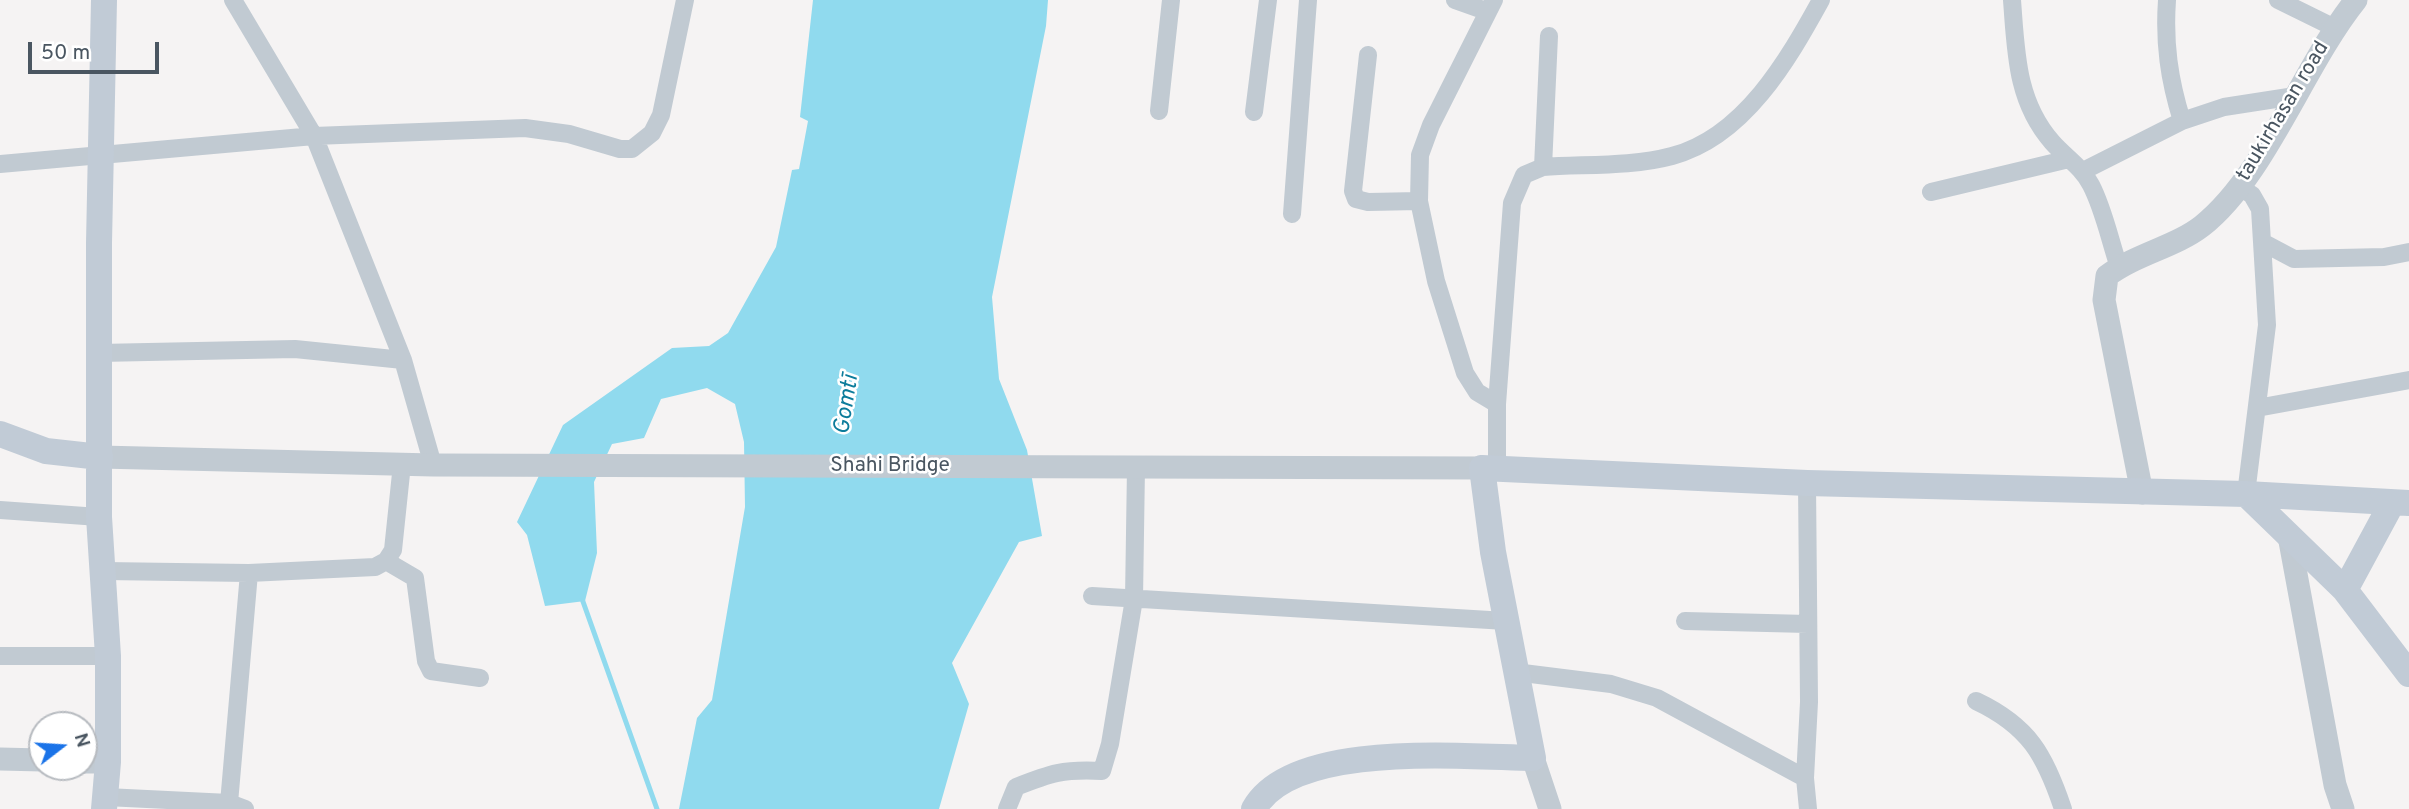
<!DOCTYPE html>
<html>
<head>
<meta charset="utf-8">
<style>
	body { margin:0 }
	#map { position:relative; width:2409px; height:809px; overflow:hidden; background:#f5f3f3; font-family:Overpass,sans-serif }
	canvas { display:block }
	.north { position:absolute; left:28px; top:711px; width:70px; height:70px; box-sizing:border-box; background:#fff; border:2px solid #b7bbc0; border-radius:50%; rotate:73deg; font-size:19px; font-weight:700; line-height:28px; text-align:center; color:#4a5661 }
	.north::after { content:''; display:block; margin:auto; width:24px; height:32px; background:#1a73e8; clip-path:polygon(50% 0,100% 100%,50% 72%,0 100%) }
	.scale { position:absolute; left:28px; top:42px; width:131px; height:32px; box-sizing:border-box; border:4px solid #4a5661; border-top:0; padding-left:9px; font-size:21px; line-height:24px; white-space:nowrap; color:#4a5661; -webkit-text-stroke:5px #fff; paint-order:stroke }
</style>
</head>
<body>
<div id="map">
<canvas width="2409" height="809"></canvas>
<div class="north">N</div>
<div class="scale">50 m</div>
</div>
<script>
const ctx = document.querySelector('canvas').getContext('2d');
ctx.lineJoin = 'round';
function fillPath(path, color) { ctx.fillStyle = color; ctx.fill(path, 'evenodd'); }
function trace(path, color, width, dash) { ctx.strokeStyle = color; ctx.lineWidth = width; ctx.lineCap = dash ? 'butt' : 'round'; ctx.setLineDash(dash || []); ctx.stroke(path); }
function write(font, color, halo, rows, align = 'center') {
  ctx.font = font + ' Overpass,sans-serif'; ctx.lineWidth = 5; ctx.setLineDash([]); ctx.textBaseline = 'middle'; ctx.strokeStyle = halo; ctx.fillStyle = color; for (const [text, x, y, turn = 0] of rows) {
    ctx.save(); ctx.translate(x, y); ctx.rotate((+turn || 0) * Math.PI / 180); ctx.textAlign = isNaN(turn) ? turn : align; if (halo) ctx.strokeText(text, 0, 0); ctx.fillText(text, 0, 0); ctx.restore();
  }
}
const water = new Path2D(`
	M813 0H1048L1046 26 992 297 999 379 1027 450 1042 536 1019 542 952 663 969 704 939 809H679L697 718 712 700 745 507 744 442 735 404 707 388 661 399 644 438 612 444 594 482 597 553 585 601 545 606 527 535 517 522 563 425 672 348 709 346 728 333 776 247 792 170 799 169 808 121 800 117Z`);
const stream = new Path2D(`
	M581 596 657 809`);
const minor = new Path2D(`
	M233 0 314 136 403 360 433 465
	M1455 0 1486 11
	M1494 0 1431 125 1420 155 1419 201 1436 281 1465 373 1477 392 1497 404
	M2012 0C2016 51 2016 101 2052 142 2065 157 2082 167 2091 185 2104 210 2110 241 2119 267
	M2167 0C2164 43 2169 79 2182 121
	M2278 0 2335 28
	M1368 55 1353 191 1356 199 1368 202 1419 201
	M1159 111 1171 0
	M1254 112 1268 0
	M0 164 314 136 525 128 569 134 620 149H632L652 133 661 115 685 0
	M1543 167 1549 36
	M2083 171 2182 121 2224 107 2295 96
	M2240 187 2252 195 2260 209 2267 325 2246 494
	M1931 192 2069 159
	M1292 214 1308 0
	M2262 242 2294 259 2384 257 2409 252
	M99 353 295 349 403 360
	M2257 408 2409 380
	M1497 469V404L1512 203 1524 175 1543 167C1584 164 1631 167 1672 156 1744 137 1788 60 1821 0
	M1807 483 1809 702 1805 778 1808 809
	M0 510 99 517
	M386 561 415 578 426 661 431 671 480 678
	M104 571 249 573 375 567 386 561 393 550 402 464
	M1092 596 1506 621
	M1685 621 1808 624
	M0 656H108
	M1515 672 1611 684 1657 698 1805 778
	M1976 701C2029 726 2045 755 2063 809
	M106 797 229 803 245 809
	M229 803 249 573
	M1007 809 1016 787C1051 773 1063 769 1102 771L1110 744 1134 599 1136 467`);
const tertiary = new Path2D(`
	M100 457 433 465 1482 468
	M2142 493 2104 300 2107 276C2136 254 2175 247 2202 226 2266 175 2303 66 2356 0
	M2289 536 2335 785 2343 809
	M1533 758 1550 809
	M0 759 42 760
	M84 762H108`);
const secondary = new Path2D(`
	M0 434 46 451 100 457
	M2246 494 2345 590 2409 674
	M2345 590 2392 503
	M104 809 108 762V656L99 517V243L104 0
	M1254 809C1292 740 1466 757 1533 758L1493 552 1482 468 1807 483 2246 494 2409 503`);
const streetNames = [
	["taukirhasan road",2284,112,-59],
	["Shahi Bridge",890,467]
];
const waterNames = [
	["Gomtī",848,405,-81]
];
fillPath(water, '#90daee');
trace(stream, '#90daee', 5);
trace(minor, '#c1cad2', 18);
trace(tertiary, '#c1cad2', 23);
trace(secondary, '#c1cbd6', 26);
write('21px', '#4a5661', '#fff', streetNames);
write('italic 23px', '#0c7c9b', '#fff', waterNames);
</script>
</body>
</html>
